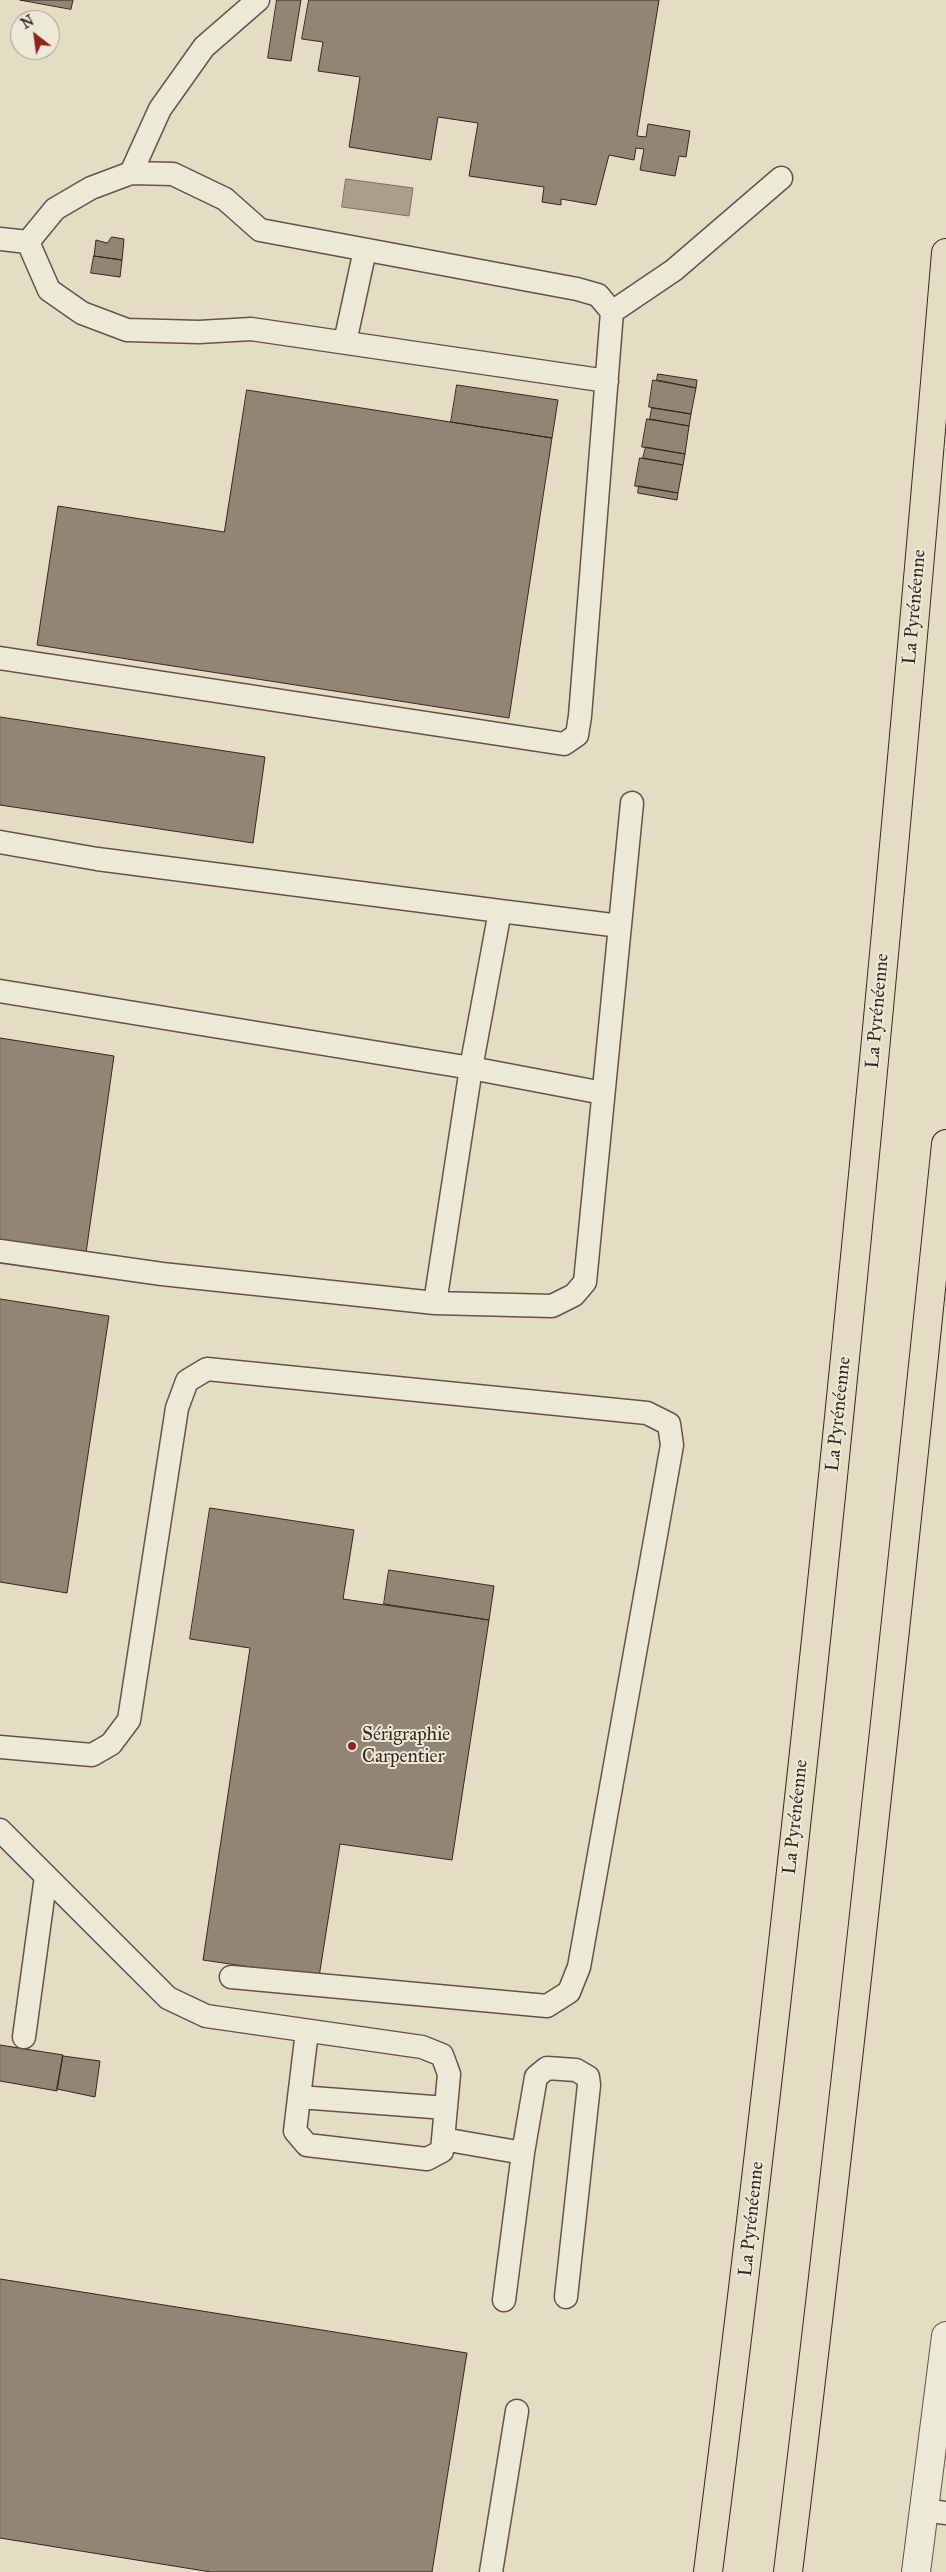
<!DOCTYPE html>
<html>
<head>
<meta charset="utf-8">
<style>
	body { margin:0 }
	#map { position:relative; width:946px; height:2572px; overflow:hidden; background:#e4ddc3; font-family:"IM FELL Great Primer",serif }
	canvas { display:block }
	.north { position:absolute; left:10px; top:10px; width:50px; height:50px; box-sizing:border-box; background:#ede9d8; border:1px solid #a59b8e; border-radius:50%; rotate:330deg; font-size:14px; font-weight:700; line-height:20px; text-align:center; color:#3a261f }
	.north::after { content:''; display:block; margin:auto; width:18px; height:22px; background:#8f2418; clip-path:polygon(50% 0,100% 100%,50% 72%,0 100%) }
</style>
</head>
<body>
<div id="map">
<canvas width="946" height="2572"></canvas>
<div class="north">N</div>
</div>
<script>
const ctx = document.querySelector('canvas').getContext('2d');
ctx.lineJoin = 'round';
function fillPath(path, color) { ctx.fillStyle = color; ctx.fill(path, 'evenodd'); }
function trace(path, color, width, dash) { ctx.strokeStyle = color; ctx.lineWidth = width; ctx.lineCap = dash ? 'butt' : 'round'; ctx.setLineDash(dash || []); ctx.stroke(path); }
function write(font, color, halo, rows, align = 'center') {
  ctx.font = font + ' "IM FELL Great Primer",serif'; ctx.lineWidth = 4; ctx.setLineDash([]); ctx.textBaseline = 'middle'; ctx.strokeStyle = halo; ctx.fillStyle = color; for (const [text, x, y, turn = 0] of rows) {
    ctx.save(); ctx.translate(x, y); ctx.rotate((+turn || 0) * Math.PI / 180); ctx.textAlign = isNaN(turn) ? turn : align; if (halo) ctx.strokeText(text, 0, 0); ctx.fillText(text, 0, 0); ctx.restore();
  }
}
const water = new Path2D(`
	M346 179 413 188 409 216 342 207Z`);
const building = new Path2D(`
	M20 0H73L71 9Z
	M277 0H301L291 61 268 58Z
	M309 0H659L637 136 646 137 648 124 690 131 686 157 679 156 675 176 640 170 644 149 636 148 634 160 609 155 596 205 561 199V205L542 202 544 187 469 176 478 123 438 117 431 160 349 147 360 77 318 71 323 42 302 39Z
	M112 237 124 239 122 260 94 256 96 240 107 243Z
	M94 256 122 260 120 277 91 273Z
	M658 374 697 380 696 388 657 380Z
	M653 380 696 388 691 414 649 407Z
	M457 385 558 400 552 438 451 422Z
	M247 390 552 438 509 718 37 645 58 506 224 532Z
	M652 408 691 414 689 426 650 419Z
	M647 419 689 426 685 454 642 447Z
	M646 447 685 454 683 465 643 458Z
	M640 458 683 465 678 493 635 486Z
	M639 486 678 493 677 500 638 493Z
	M0 717 265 757 253 843 0 805Z
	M0 1038 114 1056 86 1253 0 1240Z
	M0 1299 109 1316 67 1593 0 1582Z
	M210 1508 354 1530 343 1599 489 1620 452 1860 340 1844 319 1977 203 1960 250 1648 190 1639Z
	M389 1570 494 1586 489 1620 384 1604Z
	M0 2045 63 2055 57 2091 0 2081Z
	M63 2056 100 2061 95 2097 57 2089Z
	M0 2279 467 2353 432 2572H211L0 2538Z`);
const service = new Path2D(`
	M131 173 160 109 204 47 258 0
	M0 239 28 242
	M28 242 49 290 82 313 127 330 199 332 251 329 607 381
	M612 312 674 270 781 178
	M345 342 365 250
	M0 658 564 744 577 735 580 716 612 312 598 295 577 289 260 230 225 199 173 174 131 173 91 188 55 209 28 242
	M0 842 97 859 500 911 471 1068 0 991
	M500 911 620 926
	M0 1251 162 1274 435 1303 552 1306 574 1295 585 1282 632 803
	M435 1303 471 1068 603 1093
	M0 1747 92 1755 111 1744 129 1720 177 1408 187 1381 207 1369 647 1413 669 1424 672 1445 579 1967 569 1992 547 2006 231 1977
	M0 1830 168 1998 206 2016 422 2047 442 2055 449 2074 442 2151 427 2159 307 2145 295 2131 307 2031
	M24 2037 46 1876
	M299 2097 446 2108
	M443 2139 523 2153
	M504 2300 523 2153 536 2077 547 2068 576 2070 588 2077 589 2085 566 2297
	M924 2510 946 2513
	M491 2572 517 2411`);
const minor = new Path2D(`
	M916 2572 946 2336`);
const motorway = new Path2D(`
	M708 2572C806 1801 881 1027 946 253
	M788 2572C846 2097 897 1620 946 1144`);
const markers = [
	[352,1746,5,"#8f2418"]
];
const streetNames = [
	["La Pyrénéenne",915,607,-85],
	["La Pyrénéenne",878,1011,-85],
	["La Pyrénéenne",839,1414,-84],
	["La Pyrénéenne",796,1817,-84],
	["La Pyrénéenne",752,2219,-84]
];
const poiNames = [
	["Sérigraphie",362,1735],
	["Carpentier",362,1757]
];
fillPath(water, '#aa9f8b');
trace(water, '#7d6f60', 1);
fillPath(building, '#928574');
trace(building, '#3a261f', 1);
trace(service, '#645448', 25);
trace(minor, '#645448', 30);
trace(motorway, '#3a261f', 30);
trace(service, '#ede9d8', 22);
trace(minor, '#ede9d8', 28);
trace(motorway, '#e4ddc3', 28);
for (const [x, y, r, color] of markers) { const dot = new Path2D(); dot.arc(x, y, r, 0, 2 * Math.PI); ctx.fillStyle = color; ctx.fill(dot); trace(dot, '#ede9d8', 2); }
write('19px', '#3a261f', '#ede9d8', streetNames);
write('19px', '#3a261f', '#ede9d8', poiNames, 'left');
</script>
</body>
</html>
